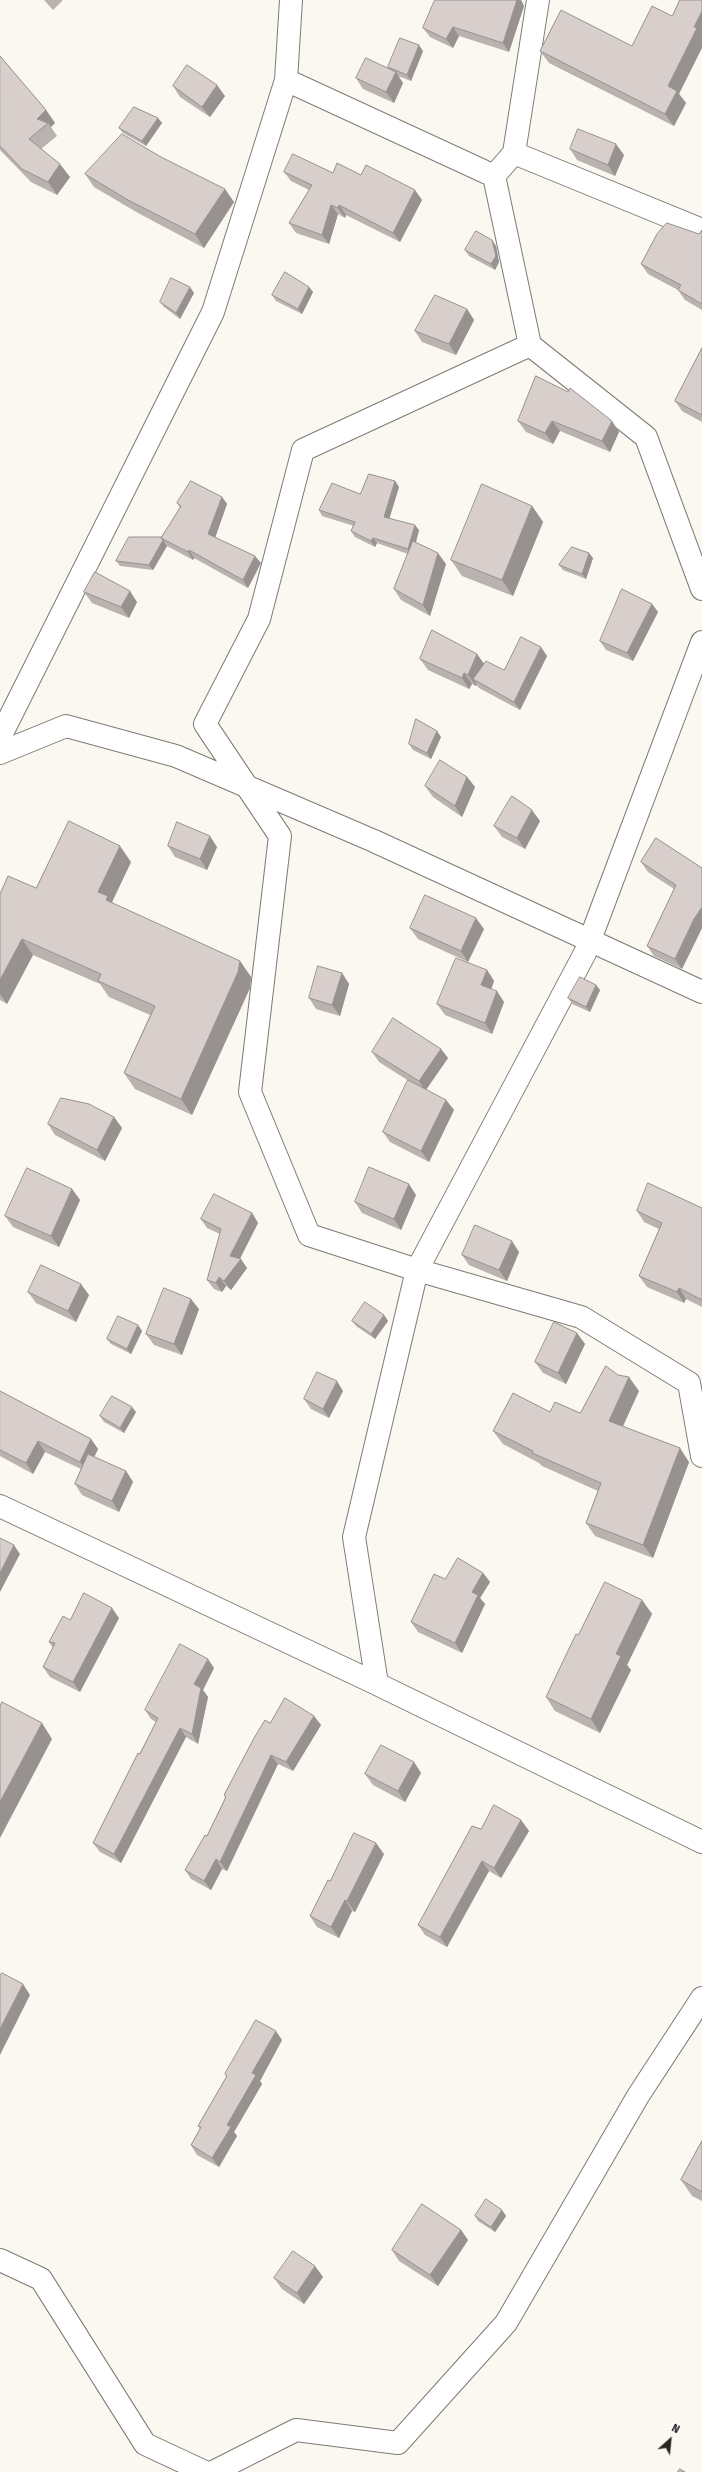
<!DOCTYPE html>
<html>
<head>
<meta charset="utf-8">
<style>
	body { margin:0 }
	#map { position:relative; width:702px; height:2472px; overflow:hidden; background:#faf8f0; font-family:"Fira Sans",sans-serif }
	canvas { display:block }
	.north { position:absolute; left:650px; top:2420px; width:40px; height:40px; -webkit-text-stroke:3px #fff; paint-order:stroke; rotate:27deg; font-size:11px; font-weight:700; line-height:16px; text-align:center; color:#272623 }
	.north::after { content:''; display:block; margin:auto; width:14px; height:18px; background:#272623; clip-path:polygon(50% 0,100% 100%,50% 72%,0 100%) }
</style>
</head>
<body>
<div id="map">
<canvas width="702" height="2472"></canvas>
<div class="north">N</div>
</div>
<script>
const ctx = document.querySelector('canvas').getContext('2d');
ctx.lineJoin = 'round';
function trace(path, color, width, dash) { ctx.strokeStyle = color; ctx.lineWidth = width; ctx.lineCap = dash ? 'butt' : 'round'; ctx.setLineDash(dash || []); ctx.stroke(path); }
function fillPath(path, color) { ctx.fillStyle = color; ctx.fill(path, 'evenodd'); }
const minor = new Path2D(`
	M291 0 286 80 494 176 514 153 702 230
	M514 153 538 0
	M494 176 530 345 646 437 702 589
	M530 345 303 450 259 619 205 724 280 836 250 1092 309 1235 417 1270 581 1317 689 1383 702 1456
	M702 642 585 953 417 1270 354 1537 377 1684 702 1842
	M0 737 213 312 286 80
	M0 753 66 726 176 756 374 841 702 992
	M0 1506 377 1684
	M0 2260 41 2279 145 2444 205 2472
	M213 2472 296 2430 398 2443 506 2323 638 2096 702 1998`);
const wall = new Path2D(`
	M44 0H63L53 10Z
	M517 0H521L524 6 509 52 459 36 453 48 430 37 423 28Z
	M423 51 411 81 398 76 403 83 394 103 363 89 356 78 389 69 388 67Z
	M540 51 679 94 686 103 674 126 549 63Z
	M0 56 46 110 55 123 51 127 57 136 41 149 70 177 57 195 31 182 0 150Z
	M173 86 225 96 210 117 180 97Z
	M158 118 162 123 146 146 123 133 119 128Z
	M570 149 624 155 615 176 577 160Z
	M161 157 234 202 204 248 138 213 94 187 85 174Z
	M284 172 333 173 361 175 422 200 400 242 346 215 345 218 338 214 329 244 296 233 289 223 309 190 291 181Z
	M702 230V310L685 300 678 290 648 274 641 264 699 234Z
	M492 240 496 246 499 262 495 270 469 256 465 250Z
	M309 287 313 292 302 314 276 301 272 295Z
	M194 293 180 319 164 307 160 302Z
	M467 309 474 320 456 355 422 342 415 331Z
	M702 348V422L682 411 675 401Z
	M536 376 619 432 610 452 560 431 553 444 526 432 518 421Z
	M395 481 399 487 389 519 419 530 416 543 446 564 430 616 401 600 394 589 408 554 377 543 375 547 355 537 351 531 354 526 322 516 319 510Z
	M222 497 227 504 215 537 261 563 248 588 194 558 193 560 167 546 153 570 120 566 116 561 162 537 180 508 177 503Z
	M532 506 543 522 513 596 462 576 451 560Z
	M593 558 586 579 563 570 559 565Z
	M84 592 137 602 129 618 92 603Z
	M652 604 658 612 633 661 606 650 600 641Z
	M547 656 520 710 479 688 477 685 476 686 472 684 469 689 428 670 420 659 484 664 504 670Z
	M441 737 431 759 413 750 409 744Z
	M467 777 475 787 462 817 433 797 425 786Z
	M540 821 525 849 502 837 494 826Z
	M656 838 702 928 682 969 654 956 647 946 674 889 648 872 641 862Z
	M168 846 217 847 207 870 175 857Z
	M131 862 112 902 113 904 240 961 251 977 250 988 192 1115 135 1089 124 1073 150 1015 109 997 100 984 33 955 7 1004 0 1000V894L36 888Z
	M410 928 484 929 468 962 418 939Z
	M487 970 494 981 491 989 504 1002 492 1034 445 1015 437 1004Z
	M342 973 349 984 340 1016 316 1009 309 998Z
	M596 985 600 990 590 1012 572 1004 568 998Z
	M441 1049 448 1058 426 1090 446 1100 454 1110 429 1162 390 1142 383 1132 412 1083 379 1062 372 1052Z
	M114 1117 122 1128 105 1161 55 1135 48 1124Z
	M72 1189 80 1200 59 1247 13 1227 5 1216Z
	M416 1195 401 1230 362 1213 355 1202Z
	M702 1208V1307L686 1299 684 1303 647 1287 639 1276 659 1229 644 1222 637 1211Z
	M252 1213 258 1223 240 1259 247 1268 231 1290 226 1286 222 1292 214 1289 207 1280 220 1234 207 1228 201 1219Z
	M519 1252 507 1281 469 1265 462 1255Z
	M28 1292 89 1295 76 1322 36 1303Z
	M199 1309 182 1355 154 1345 146 1334Z
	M384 1315 388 1321 375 1339 356 1326 352 1321Z
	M138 1325 142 1331 131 1354 111 1344 107 1339Z
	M577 1333 585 1344 566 1384 543 1373 535 1362Z
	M0 1391 91 1439 98 1449 94 1457 126 1471 133 1482 119 1512 82 1495 75 1484 81 1469 45 1452 33 1474 0 1456Z
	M343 1391 329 1418 311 1409 304 1399Z
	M639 1391 622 1426 689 1462 653 1558 595 1536 586 1523 598 1491 542 1466 539 1463 503 1444 493 1431 550 1412 580 1413Z
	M136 1412 124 1433 104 1422 100 1416Z
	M483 1573 490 1582 480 1598 485 1604 462 1653 418 1632 411 1622 445 1579Z
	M642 1600 652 1614 627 1665 631 1670 600 1733 555 1711 546 1697 578 1635Z
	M119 1618 80 1692 50 1677 43 1667 53 1648 49 1642Z
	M214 1668 203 1690 208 1697 198 1744 186 1737 121 1863 100 1852 93 1843 156 1722 151 1719 145 1710Z
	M314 1716 321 1725 293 1771 278 1764 227 1871 222 1869 211 1890 191 1879 185 1870 207 1836 225 1798 224 1795 270 1723Z
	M414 1762 421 1773 405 1802 373 1785 365 1774Z
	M521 1820 529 1831 501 1878 489 1871 447 1947 425 1935 418 1925 481 1829Z
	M384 1854 355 1912 352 1911 339 1938 317 1927 310 1916 330 1881Z
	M282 2040 260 2081 262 2084 234 2132 237 2136 219 2167 197 2155 191 2145 200 2129 198 2126 226 2077 225 2074Z
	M702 2141V2201L692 2196 681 2180Z
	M502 2210 506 2216 495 2232 478 2221 475 2216Z
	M461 2230 468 2240 438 2286 399 2261 392 2250Z
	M323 2277 304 2304 282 2289 274 2278Z`);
const shadedWall = new Path2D(`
	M517 0H521L524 6 509 52 503 43Z
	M702 11V48L679 94 686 103 674 126 665 114 668 86 694 27Z
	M453 27 459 36 453 48 446 39Z
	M419 45 423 51 411 81 407 75Z
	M396 72 403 83 394 103 386 92Z
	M217 85 225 96 210 117 202 107Z
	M46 110 55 123 51 127 48 123 37 119Z
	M158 118 162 123 146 146 142 141Z
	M616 144 624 155 615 176 608 165Z
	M60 164 70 177 57 195 48 182Z
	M225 189 234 202 204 248 195 234Z
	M415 190 422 200 400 242 393 233Z
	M331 205 338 214 329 244 322 235Z
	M339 205 346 215 345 218 338 208Z
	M492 240 496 246 499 262 495 270 491 264Z
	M190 287 194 293 180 319 176 313Z
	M309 287 313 292 302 314 298 309Z
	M467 309 474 320 456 355 449 344Z
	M552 421 560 431 553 444 545 433Z
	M612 421 619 432 610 452 602 441Z
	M395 481 399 487 388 523 384 517Z
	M222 497 227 504 214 541 208 534Z
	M532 506 543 522 513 596 502 580Z
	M415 525 419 530 412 555 408 549Z
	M373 538 377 543 375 547 371 541Z
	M163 540 167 546 153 570 149 565Z
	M189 550 194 558 193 560 188 552Z
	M438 553 446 564 430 616 423 605Z
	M589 553 593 558 586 579 582 574Z
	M255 556 261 563 248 588 243 580Z
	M130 591 137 602 129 618 121 607Z
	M652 604 658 612 633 661 627 653Z
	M541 647 547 656 520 710 514 702Z
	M477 654 485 665 473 679 477 685 476 686 468 675Z
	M464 673 472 684 469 689 462 678Z
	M437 731 441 737 431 759 427 753Z
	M467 777 475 787 462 817 455 806Z
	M532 810 540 821 525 849 517 838Z
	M210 836 217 847 207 870 200 859Z
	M120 846 131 862 112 902 119 912 117 916 98 892Z
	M702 907V928L682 969 675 959 694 919Z
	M476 918 484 929 468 962 461 951Z
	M22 939 33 955 7 1004 0 994V980Z
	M240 961 251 977 250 988 192 1115 181 1099Z
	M487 970 494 981 489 996 481 985Z
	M342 973 349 984 340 1016 332 1005Z
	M596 985 600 990 590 1012 586 1007Z
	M497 991 504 1002 492 1034 485 1023Z
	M441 1049 448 1058 425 1091 419 1081Z
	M446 1100 454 1110 429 1162 421 1151Z
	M114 1117 122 1128 105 1161 97 1150Z
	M409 1184 416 1195 401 1230 394 1219Z
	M72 1189 80 1200 59 1247 51 1236Z
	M252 1213 258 1223 237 1264 241 1259 247 1268 231 1290 224 1281 230 1256Z
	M512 1241 519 1252 507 1281 499 1270Z
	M219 1277 226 1286 222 1292 216 1283Z
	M81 1284 89 1295 76 1322 68 1311Z
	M679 1288 686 1299 684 1303 677 1292Z
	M191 1299 199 1309 182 1355 174 1344Z
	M384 1315 388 1321 375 1339 371 1334Z
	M138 1325 142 1331 131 1354 127 1349Z
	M577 1333 585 1344 566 1384 558 1373Z
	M629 1377 639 1391 619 1435 609 1421Z
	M337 1381 343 1391 329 1418 323 1409Z
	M132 1407 136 1412 124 1433 120 1428Z
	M91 1439 98 1449 87 1472 80 1462Z
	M38 1441 45 1452 33 1474 26 1463Z
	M680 1448 689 1462 653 1558 643 1545Z
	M126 1471 133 1482 119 1512 112 1501Z
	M14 1545 20 1554 0 1592V1573Z
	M483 1573 490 1582 480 1598 485 1604 462 1653 455 1643 472 1592Z
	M642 1600 652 1614 627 1665 631 1670 600 1733 591 1719 616 1654Z
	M112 1608 119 1618 80 1692 73 1682Z
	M208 1659 214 1668 203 1690 208 1697 198 1744 192 1734 194 1684Z
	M314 1716 321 1725 293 1771 286 1762Z
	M42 1723 52 1739 0 1838V1802Z
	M180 1728 186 1737 121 1863 114 1854Z
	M271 1755 278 1764 227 1871 220 1862Z
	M414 1762 421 1773 405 1802 398 1791Z
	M521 1820 529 1831 501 1878 494 1868Z
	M376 1843 384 1854 355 1912 347 1901Z
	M216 1859 222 1869 211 1890 204 1881Z
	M482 1861 489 1871 447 1947 440 1937Z
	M345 1900 352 1911 339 1938 331 1927Z
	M23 1984 30 1995 0 2055V2029Z
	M276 2031 282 2040 260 2081 262 2084 234 2132 237 2136 219 2167 212 2158 227 2125 252 2073Z
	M502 2210 506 2216 495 2232 491 2227Z
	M461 2230 468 2240 438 2286 430 2275Z
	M315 2266 323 2277 304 2304 297 2293Z`);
const building = new Path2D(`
	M435 0H517L503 43 453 27 446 39 423 28Z
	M680 0H702V11L694 27 697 28 668 86 677 91 665 114 540 51 561 10 632 46 652 6 672 16Z
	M400 38 419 45 407 75 388 67Z
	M0 56 46 110 37 119 48 123 29 139 60 164 48 182 22 169 0 146Z
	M366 58 396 72 386 92 356 78Z
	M187 65 217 85 202 107 173 86Z
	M134 107 158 118 142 141 119 128Z
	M578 129 616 144 608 165 570 149Z
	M122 134 161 157 225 189 195 234 128 200 85 174Z
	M293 154 333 173 337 163 361 175 366 165 415 190 393 233 339 205 338 208 331 205 322 235 289 223 312 185 284 172Z
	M667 223 699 234 702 230V304L678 290 681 285 641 264 657 234Z
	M476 231 492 240 496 256 491 264 465 250Z
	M285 272 309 287 298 309 272 295Z
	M171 278 190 287 176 313 160 302Z
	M435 295 467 309 449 344 415 331Z
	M702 348V415L675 401Z
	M536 376 568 392 570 388 612 421 602 441 552 421 545 433 518 421Z
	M369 474 395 481 384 517 415 525 408 549 373 538 371 541 351 531 355 522 319 510 332 483 360 494Z
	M191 481 222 497 208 534 255 556 243 580 189 550 188 552 161 538 181 506 177 503Z
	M482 484 532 506 502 580 451 560Z
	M129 537H162L161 538 163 540 149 565 116 561Z
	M413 541 438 553 423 605 394 589Z
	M572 547 589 553 582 574 559 565Z
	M95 572 130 591 121 607 84 592Z
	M622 589 652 604 627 653 600 641Z
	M432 630 477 654 468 675 464 673 462 678 420 659Z
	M521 637 541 647 514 702 473 679 486 661 504 670Z
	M416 719 437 731 427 753 409 744Z
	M440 760 467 777 455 806 425 786Z
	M512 796 532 810 517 838 494 826Z
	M69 821 120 846 98 892 108 896 106 900 240 961 238 972 181 1099 124 1073 155 1006 98 981 101 974 22 939 0 980V894L8 876 36 888Z
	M177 822 210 836 200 859 168 846Z
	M656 838 702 868V907L694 919 675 959 647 946 676 885 641 862Z
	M425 895 476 918 461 951 410 928Z
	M456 958 487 970 481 985 497 991 485 1023 437 1004Z
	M318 966 342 973 332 1005 309 998Z
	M580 977 596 985 586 1007 568 998Z
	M393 1018 441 1049 419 1081 372 1052Z
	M408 1080 446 1100 421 1151 383 1132Z
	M61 1098 89 1104 114 1117 97 1150 48 1124Z
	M369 1167 409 1184 394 1219 355 1202Z
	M27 1168 72 1189 51 1236 5 1216Z
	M648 1183 702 1208V1300L679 1288 677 1292 639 1276 662 1223 637 1211Z
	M214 1194 252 1213 230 1256 241 1259 224 1281 219 1277 216 1283 207 1280 221 1229 201 1219Z
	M475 1225 512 1241 499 1270 462 1255Z
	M41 1265 81 1284 68 1311 28 1292Z
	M164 1288 191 1299 174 1344 146 1334Z
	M365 1302 384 1315 371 1334 352 1321Z
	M118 1316 138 1325 127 1349 107 1339Z
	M554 1322 577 1333 558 1373 535 1362Z
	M606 1366 618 1375 629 1377 609 1421 680 1448 643 1545 586 1523 601 1483 532 1453 533 1451 493 1431 513 1393 550 1412 555 1402 580 1413Z
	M317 1372 337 1381 323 1409 304 1399Z
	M0 1391 91 1439 80 1462 38 1441 26 1463 0 1450Z
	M112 1396 132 1407 120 1428 100 1416Z
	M88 1454 126 1471 112 1501 75 1484Z
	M0 1538 14 1545 0 1573Z
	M458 1558 483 1573 472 1592 478 1595 455 1643 411 1622 434 1574 445 1579Z
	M605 1582 642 1600 616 1654 621 1656 591 1719 546 1697 576 1634 578 1635Z
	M84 1593 112 1608 73 1682 43 1667 55 1643 49 1642 63 1616 70 1620Z
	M180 1644 208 1659 194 1684 201 1688 192 1734 180 1728 114 1854 93 1843 138 1753 140 1754 158 1718 145 1710Z
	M285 1698 314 1716 286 1762 271 1755 220 1862 216 1859 204 1881 185 1870 205 1835 207 1836 226 1797 224 1795 254 1738 265 1720 270 1723Z
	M2 1702 42 1723 0 1802V1707Z
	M381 1745 414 1762 398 1791 365 1774Z
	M494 1805 521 1820 494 1868 482 1861 440 1937 418 1925 472 1826 481 1829Z
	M354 1833 376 1843 347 1901 345 1900 331 1927 310 1916 328 1880 330 1881Z
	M2 1973 23 1984 0 2029V1976Z
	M256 2020 276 2031 252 2073 256 2075 227 2125 231 2127 212 2158 191 2145 201 2127 198 2126 227 2076 225 2074Z
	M702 2141V2192L681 2180Z
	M486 2199 502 2210 491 2227 475 2216Z
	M422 2204 461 2230 430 2275 392 2250Z
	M293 2251 315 2266 297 2293 274 2278Z
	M680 2469 685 2472H678Z`);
trace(minor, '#7d7b74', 24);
trace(minor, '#fff', 22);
fillPath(wall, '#bab2af');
fillPath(shadedWall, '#97918f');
fillPath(building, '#d8cfcc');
trace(building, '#97918f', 1);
</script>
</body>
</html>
